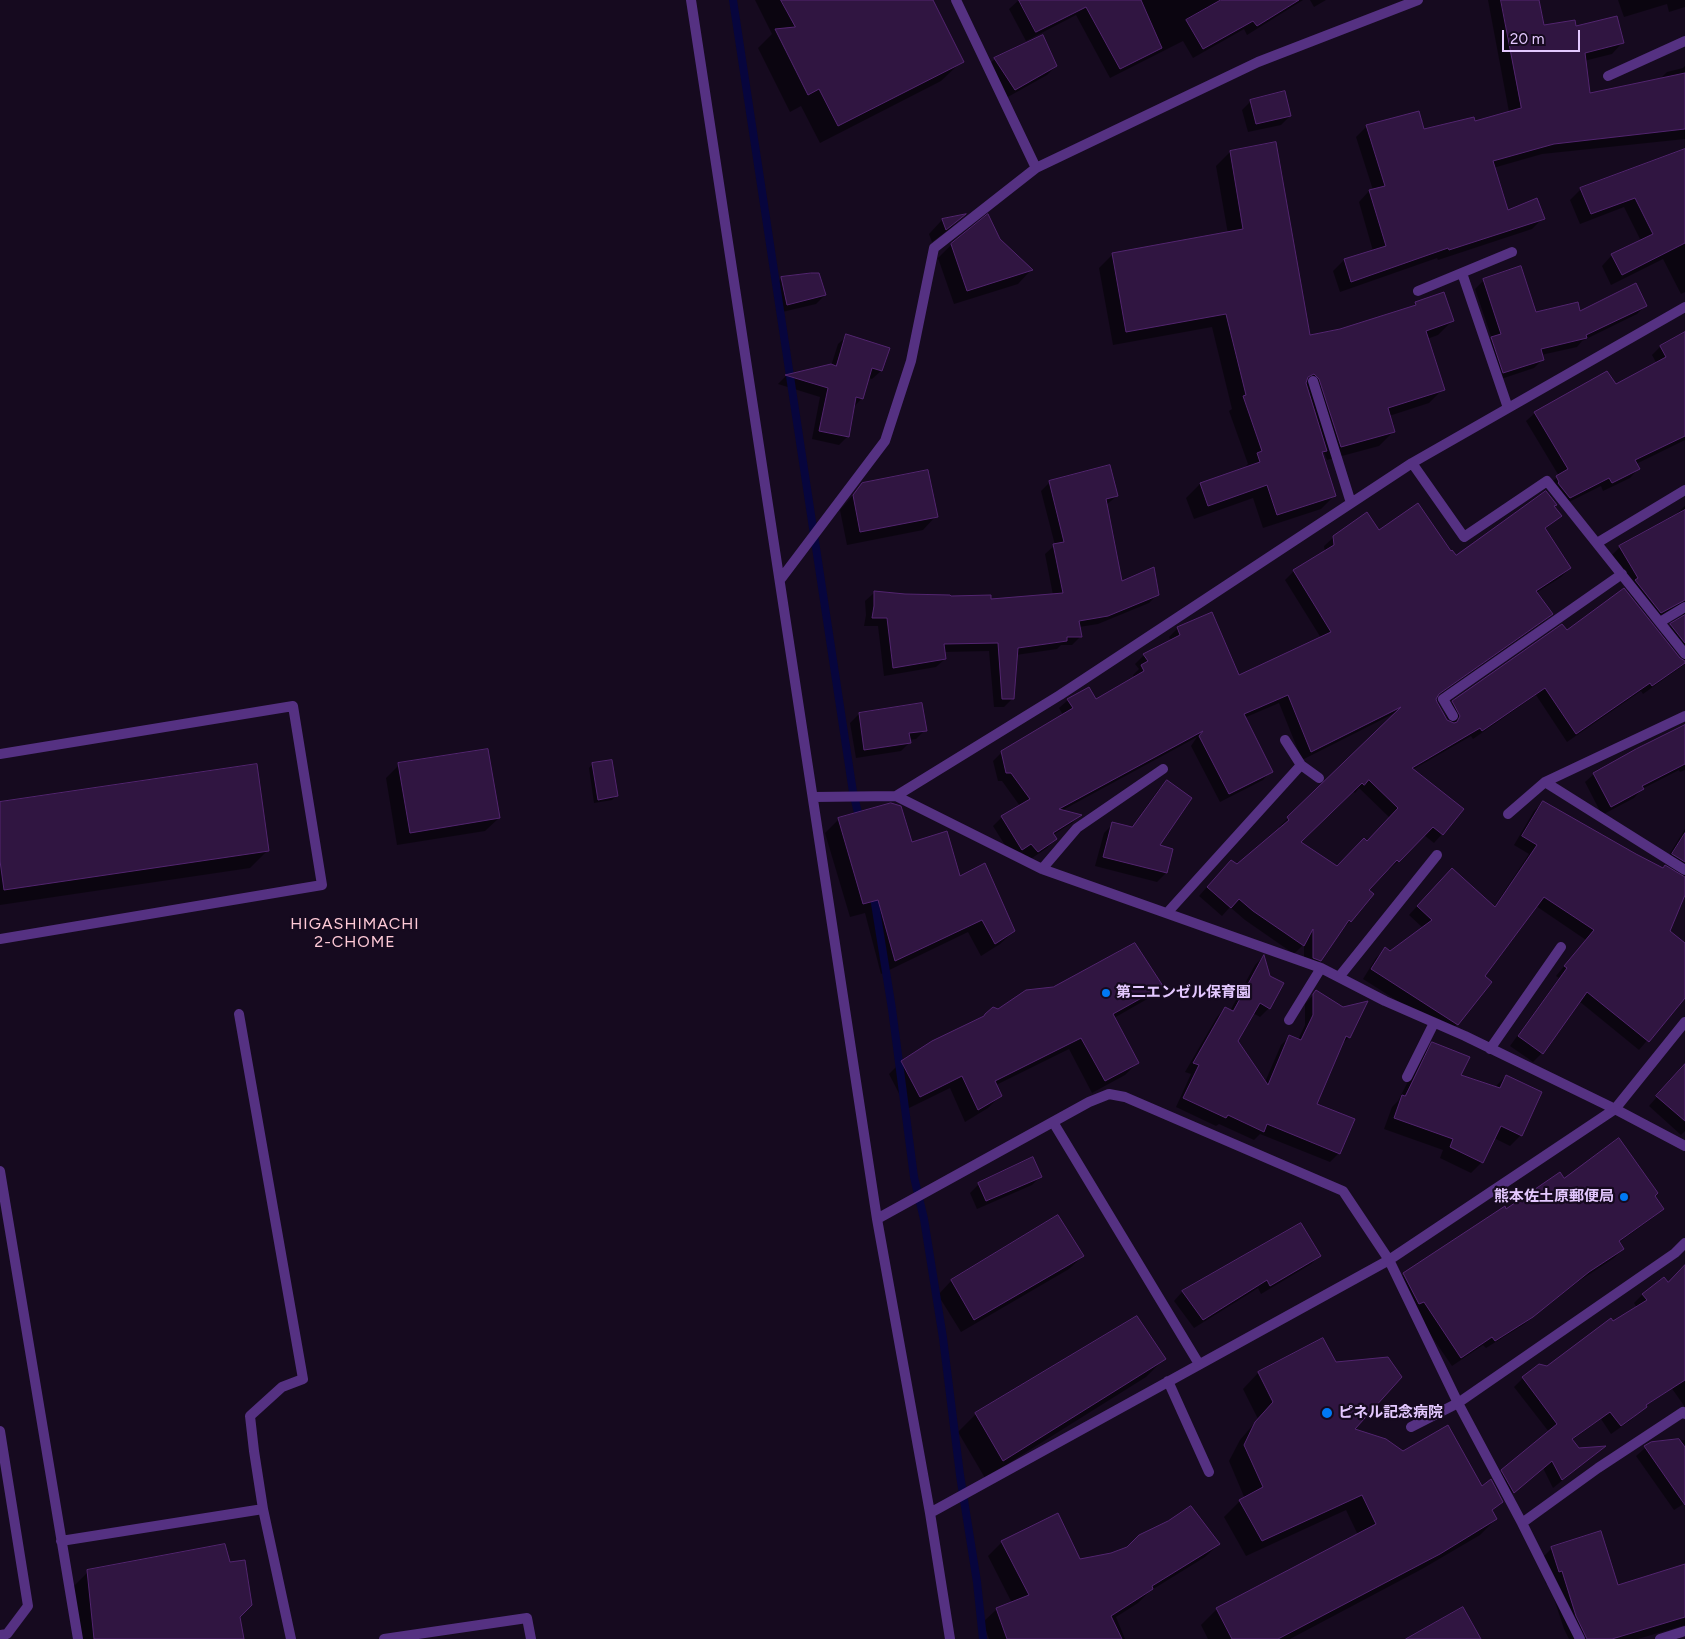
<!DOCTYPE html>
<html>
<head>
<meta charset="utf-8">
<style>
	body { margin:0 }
	#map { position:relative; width:1685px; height:1639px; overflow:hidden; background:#160a1f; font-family:Figtree,sans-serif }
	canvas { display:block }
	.scale { position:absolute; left:1502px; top:30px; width:78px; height:22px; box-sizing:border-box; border:2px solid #e4c8ff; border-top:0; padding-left:6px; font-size:15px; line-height:18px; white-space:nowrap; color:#e4c8ff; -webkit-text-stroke:4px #160a1f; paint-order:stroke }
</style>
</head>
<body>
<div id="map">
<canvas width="1685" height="1639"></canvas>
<div class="scale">20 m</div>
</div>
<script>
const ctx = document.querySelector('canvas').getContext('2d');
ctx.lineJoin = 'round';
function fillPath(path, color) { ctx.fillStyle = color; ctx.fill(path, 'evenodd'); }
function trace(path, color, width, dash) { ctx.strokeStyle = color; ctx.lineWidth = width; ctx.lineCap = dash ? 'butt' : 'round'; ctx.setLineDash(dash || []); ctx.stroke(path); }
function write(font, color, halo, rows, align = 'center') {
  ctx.font = font + ' Figtree,"Noto Sans JP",sans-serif'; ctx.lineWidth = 4.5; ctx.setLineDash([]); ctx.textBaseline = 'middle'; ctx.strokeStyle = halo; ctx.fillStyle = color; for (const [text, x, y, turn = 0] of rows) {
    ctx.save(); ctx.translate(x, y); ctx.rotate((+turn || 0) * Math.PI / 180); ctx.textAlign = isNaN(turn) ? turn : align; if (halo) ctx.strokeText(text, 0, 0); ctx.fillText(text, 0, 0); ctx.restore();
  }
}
const shadow = new Path2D(`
	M755 0H931L960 63 941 81 820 143 801 106 790 112 758 48 772 34Z
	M1019 0H1303L1247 35 1244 29 1193 58 1183 41 1110 78 1076 15 1026 41 1009 9Z
	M1310 0H1326L1314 7Z
	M1488 0H1538L1543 26 1575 27 1622 43 1612 54 1584 61 1589 95 1659 80 1667 72 1683 68 1685 66V139L1542 154 1493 168 1507 211 1543 218 1532 229 1438 260 1437 258 1340 292 1333 271 1344 260 1373 251 1359 202 1369 191 1373 190 1356 137 1367 126 1424 130 1474 122 1509 112Z
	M1618 0H1685V7L1669 12 1667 4 1624 17Z
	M995 59 1056 66 1047 75 1006 98 986 67Z
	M1251 101 1290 116 1281 125 1248 132 1242 110Z
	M1275 144 1309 336 1341 330 1412 307 1416 303 1452 321 1438 335 1427 339 1443 389 1429 403 1389 416 1393 432 1379 446 1327 460 1324 452 1321 455 1335 495 1321 509 1263 528 1253 498 1194 519 1186 498 1200 484 1243 469 1248 464 1229 411 1232 409 1212 327 1113 345 1099 268 1113 254 1228 234 1216 166 1230 152Z
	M1685 150V292L1681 294 1663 259 1611 285 1602 266 1612 255 1641 241 1624 207 1580 224 1570 200 1581 189Z
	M962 216 951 228 932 242 929 234 942 220Z
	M999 239 1031 270 1018 284 954 304 938 258 951 245Z
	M782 278 825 295 816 304 778 313 773 287Z
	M1484 280 1535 314 1579 312 1646 305 1637 314 1582 341 1577 347 1541 355 1543 359 1534 368 1495 381 1483 347 1492 339 1475 289Z
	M1685 333V440L1636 464 1638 469 1630 478 1603 491 1601 486 1561 506 1550 493 1548 485 1559 476 1526 421 1535 413 1615 385 1657 364 1652 355 1660 347Z
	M847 336 888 349 881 371 872 379 868 378 862 398 853 408 848 436 839 445 812 439 820 397 778 384 786 376 831 366 838 344Z
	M1050 482 1117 496 1106 505 1121 582 1157 595 1149 603 1098 624 1079 627 1081 636 1072 645H1061L1057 649 1016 655 1013 698 1004 707H994L989 651 944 652 945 659 936 667 884 676 878 626H864L866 615 865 601 874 593 990 600 1053 595 1045 554 1055 545 1041 491Z
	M862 485 936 516 923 530 847 545 840 510Z
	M1685 506V664L1643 694 1641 691 1567 742 1536 695 1473 739 1471 736 1412 770 1442 834 1434 843 1424 835 1389 870 1388 868 1367 890 1350 921 1342 930 1320 960 1311 969 1304 967V944L1294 954 1245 920 1230 907 1222 916 1199 896 1222 870 1237 866 1281 829 1279 827 1395 713 1302 760 1279 703 1244 718 1271 771 1263 780 1220 802 1191 746 1197 737 1061 811 1080 815 1072 823 1053 835 1055 839 1047 848 1029 860 1021 852 1013 858 993 826 1002 817 1020 806 1002 781H998L993 761 1002 752 1063 715 1059 708 1068 700 1095 701 1134 678 1133 675 1139 669 1135 664 1144 655 1171 641 1169 637 1178 628 1238 677 1321 638 1285 580 1294 571 1325 552 1324 546 1334 537 1379 531 1451 553 1456 557 1553 507 1560 516 1544 530 1570 568 1561 577 1536 593 1552 613 1543 622 1436 697 1449 726 1451 725 1444 711 1453 702 1566 632 1679 659 1685 662 1662 634 1671 625 1684 617 1682 612 1672 609 1652 621 1627 590 1630 587 1611 556 1620 547 1675 517 1674 516ZM1359 788 1390 818 1367 842 1337 868 1299 842 1352 791 1355 793Z
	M859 714 925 730 916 739 909 740 910 742 901 751 856 758 850 723Z
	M1685 726V770L1680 772 1679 770 1642 789 1634 798 1602 815 1585 782 1594 774Z
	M593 764 616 796 612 800 594 803 589 768Z
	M399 765 499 818 485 831 397 845 386 778Z
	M1167 782 1158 846 1171 850 1166 873 1157 882 1095 866 1104 833 1113 824 1131 828 1158 790Z
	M1543 802 1663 869 1674 872 1675 870 1664 863 1685 829V891L1669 931 1685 945V996L1639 1050 1579 1001 1542 1053 1533 1062 1510 1046 1559 978 1556 976 1586 940 1536 906 1483 976 1457 1024 1448 1033 1363 979 1376 958 1385 949 1390 952 1423 928 1409 915 1443 878 1494 907 1529 854 1514 845 1534 811Z
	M0 803 268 850 250 868 0 905Z
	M894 804 911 843 959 878 1014 931 1000 944 981 956 968 932 881 974 865 913 850 917 825 833 838 820Z
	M1263 957 1269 977 1282 984 1269 1008 1260 1017 1253 1013 1237 1041 1265 1082 1281 1045 1290 1036 1298 1040 1305 1025V1004L1316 992 1349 1037 1340 1046 1315 1105 1339 1153 1330 1162 1260 1134 1254 1140 1219 1124 1216 1126 1176 1107 1191 1074 1185 1072 1217 1017 1225 1008 1230 1011 1255 965Z
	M1161 986 1149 998 1114 1018 1137 1063 1125 1075 1092 1093 1069 1049 996 1085 1001 1095 988 1108 965 1122 950 1088 907 1109 889 1074 901 1062 998 1010Z
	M1433 1043 1459 1075 1495 1087 1506 1076 1521 1135 1510 1146 1494 1138 1482 1162 1471 1173 1440 1158 1443 1150 1384 1129 1392 1107 1398 1101 1422 1054Z
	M1685 1067V1131L1681 1135 1649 1106 1676 1075Z
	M1041 1176 1032 1185 977 1209 970 1193 979 1184Z
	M1653 1196 1662 1209 1654 1217 1618 1243 1623 1249 1614 1258 1579 1281 1523 1325 1486 1348 1483 1345 1452 1366 1395 1283 1404 1274 1506 1210Z
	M1058 1217 1083 1256 1069 1269 961 1332 938 1295 951 1281Z
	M1319 1256 1311 1264 1261 1294 1258 1288 1194 1328 1174 1301 1182 1292 1222 1269Z
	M1685 1267V1323L1640 1411 1631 1420 1611 1434 1601 1419 1572 1440 1578 1449 1603 1447 1553 1488 1543 1468 1504 1500 1493 1480 1549 1432 1514 1387 1523 1378 1547 1368 1637 1308 1634 1303 1643 1294 1668 1284Z
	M1323 1340 1353 1429 1482 1488 1501 1501 1491 1511 1496 1519 1480 1535 1422 1569 1290 1639H1208L1201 1625 1217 1609 1358 1535 1346 1510 1246 1556 1224 1517 1240 1501 1245 1499 1229 1461 1240 1440 1258 1419 1243 1389 1258 1373Z
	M1164 1359 1146 1377 985 1478 958 1432 976 1414Z
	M1685 1368V1407L1668 1383Z
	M1685 1440V1503L1674 1510 1636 1456 1651 1443Z
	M1002 1542 1080 1560 1219 1544 1205 1557 1150 1591 1138 1603 1116 1617 1125 1639H989L983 1622 997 1609 1012 1603 988 1556Z
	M1552 1548 1617 1587 1685 1566V1625L1638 1639H1569L1564 1629 1549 1583 1546 1584 1539 1561Z
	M229 1564 243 1639H75L70 1590 88 1572Z`);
const stream = new Path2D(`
	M733 0 853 792 860 821
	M873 891 892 1009 914 1177 924 1219 943 1338 960 1475 977 1582 983 1639`);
const building = new Path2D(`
	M781 0H933L964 62 838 126 819 89 808 95 775 29 795 27Z
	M1019 0H1141L1162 48 1120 69 1086 7 1036 32Z
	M1221 0H1299L1257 26 1253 21 1203 49 1186 20Z
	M1501 0H1539L1544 25 1575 20 1576 26 1617 16 1624 43 1585 53 1590 93 1685 73V129L1554 144 1493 161 1508 210 1537 198 1545 219 1449 250 1448 248 1351 282 1344 259 1386 246 1369 190 1385 186 1366 125 1419 111 1424 129 1474 117 1475 121 1521 108Z
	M1043 35 1057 66 1015 90 994 58Z
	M1285 91 1291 116 1256 124 1250 100Z
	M1276 142 1310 335 1340 329 1416 305 1415 302 1444 292 1454 321 1426 331 1445 390 1388 408 1395 432 1341 447 1319 379 1314 374 1308 377 1306 383 1327 451 1322 452 1336 496 1277 515 1267 485 1208 506 1200 483 1260 462 1257 453 1262 451 1243 396 1246 395 1226 314 1126 332 1112 253 1243 229 1230 151Z
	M1685 149V243L1622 275 1611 254 1653 234 1635 198 1591 214 1580 188Z
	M966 214 946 230 942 219Z
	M988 214 1000 239 1033 270 967 291 951 244Z
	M1521 266 1536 312 1578 302 1580 311 1636 283 1647 306 1586 335 1587 338 1541 349 1544 360 1503 373 1491 337 1501 334 1483 279Z
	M811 273H819L826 295 787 305 781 277Z
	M1685 332V436L1635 460 1640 469 1612 483 1609 478 1570 498 1558 483 1559 482 1556 476 1568 469 1534 412 1607 371 1616 384 1666 357 1660 346Z
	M846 334 890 348 882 371 872 368 863 399 856 397 849 437 819 431 828 388 785 375 831 364 836 366Z
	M1110 465 1118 496 1106 499 1122 581 1154 567 1159 595 1108 616 1079 621 1082 637H1067V641L1018 648 1014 699H1002L998 643 944 644 946 659 893 668 887 618H872L874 606V591L905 594 950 595 951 596 991 595V599L1063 593 1053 544 1064 542 1049 481Z
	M928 470 938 517 860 532 853 495 862 483Z
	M1546 491 1557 505 1554 506 1562 516 1545 528 1571 568 1536 591 1553 614 1439 694 1436 699 1437 702 1447 720 1454 723 1457 722 1460 716 1452 701 1562 624 1567 630 1624 588 1680 658 1685 661V663L1652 686 1650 683 1576 734 1545 688 1482 731 1480 728 1412 768 1464 809 1443 835 1433 827 1399 862 1397 860 1369 890 1374 894 1351 922 1349 920 1321 961 1313 958V929L1304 946 1253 911 1239 899 1231 908 1207 887 1231 860 1237 864 1289 820 1287 817 1401 707 1311 752 1288 695 1244 714 1273 772 1229 794 1199 736 1203 731 1059 809 1082 815 1053 833 1057 839 1038 852 1031 844 1022 850 1001 816 1030 799 1011 773H1006L1001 751 1073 708 1067 699 1089 687 1096 699 1144 671 1141 665 1148 661 1143 654 1180 635 1177 627 1212 612 1239 675 1331 632 1293 570 1334 545 1333 536 1367 512 1379 530 1418 503 1451 551 1452 550 1456 555ZM1369 780 1398 808 1367 841 1364 838 1337 866 1301 842 1362 783 1364 785Z
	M1685 510V600L1661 613 1635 580 1638 578 1619 546Z
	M1685 615V643L1670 624Z
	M922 703 927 731 909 733 911 743 864 750 859 713Z
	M1685 725V764L1642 786 1644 789 1611 807 1593 773 1636 749Z
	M488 749 500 818 410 833 398 763Z
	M612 760 618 796 598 800 592 763Z
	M257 764 269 851 4 890 0 861V802Z
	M1167 780 1192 798 1160 845 1173 849 1167 873 1103 857 1112 822 1132 827Z
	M1543 801 1636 854 1663 868 1665 865 1685 877V895L1670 931 1685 943V998L1649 1042 1587 992 1543 1054 1518 1036 1567 968 1564 966 1594 930 1544 897 1485 976 1492 982 1458 1025 1371 969 1385 947 1390 951 1432 920 1417 906 1452 868 1495 907 1537 845 1522 836Z
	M891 803 901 806 912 842 947 831 960 876 985 863 1015 931 995 944 982 920 895 961 878 900 863 904 838 818Z
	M1685 833V862L1672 854Z
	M1135 943 1163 986 1113 1014 1139 1063 1105 1081 1081 1038 995 1081 1002 1096 978 1110 962 1076 920 1097 901 1061 932 1041 984 1016 985 1014 993 1007 998 1009 1026 990 1053 987Z
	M1264 955 1270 976 1284 983 1270 1009 1260 1003 1238 1041 1268 1085 1289 1035 1301 1040 1313 1015V994L1316 990 1343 1007 1368 1001 1350 1038 1346 1036 1317 1104 1355 1119 1340 1154 1267 1124 1264 1132 1228 1115 1226 1118 1183 1098 1199 1065 1193 1063 1225 1007 1233 1011Z
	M1432 1042 1470 1057 1461 1075 1500 1088 1506 1075 1542 1092 1522 1136 1501 1126 1483 1163 1450 1147 1453 1139 1394 1118 1402 1095 1405 1096Z
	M1685 1064V1121L1656 1096Z
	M1619 1138 1658 1193 1655 1196 1664 1209 1619 1241 1624 1249 1589 1272 1533 1317 1495 1341 1492 1337 1461 1358 1424 1302 1419 1304 1403 1273 1505 1206 1506 1209 1560 1172 1564 1178Z
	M1033 1157 1042 1177 986 1201 978 1183Z
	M1058 1215 1084 1256 974 1320 951 1280Z
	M1301 1223 1321 1256 1270 1286 1267 1280 1203 1320 1182 1291Z
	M1685 1265V1380L1646 1405 1647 1407 1621 1426 1610 1412 1572 1439 1579 1448 1606 1446 1562 1480 1552 1461 1514 1493 1501 1470 1557 1424 1522 1377 1539 1364 1547 1366 1611 1318 1613 1321 1647 1300 1642 1294 1664 1277 1668 1282Z
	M1137 1316 1166 1359 1003 1461 975 1413Z
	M1323 1338 1336 1362 1388 1357 1402 1377 1355 1429 1386 1439 1403 1451 1448 1425 1482 1486 1491 1479 1503 1502 1492 1510 1497 1519 1440 1554 1278 1639H1232L1216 1608 1376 1524 1362 1495 1262 1541 1239 1500 1263 1487 1244 1445 1255 1422 1273 1402 1258 1372Z
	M1679 1439 1685 1447V1505L1644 1446 1651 1442Z
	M1191 1506 1220 1544 1152 1586 1153 1589 1111 1616 1122 1639H1007L996 1608 1029 1595 1001 1541 1058 1513 1080 1559 1111 1553 1127 1547 1139 1535 1168 1521Z
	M1601 1531 1618 1585 1685 1564V1617L1612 1639H1587L1576 1616 1562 1571 1559 1572 1551 1547Z
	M225 1544 230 1562 245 1560 252 1605 240 1617 244 1639H94L87 1570Z
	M1463 1607 1481 1639H1406Z`);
const lane = new Path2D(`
	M0 754 293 706 322 885 0 939
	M239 1014 303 1379 282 1387 250 1416 254 1451 263 1509
	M0 1171 78 1639
	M61 1541 263 1509 291 1639
	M384 1639 527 1618 531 1639`);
const street = new Path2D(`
	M691 0 877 1219 930 1513 950 1639
	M956 0 1036 168
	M1608 76 1685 41
	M1462 273 1508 408
	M1418 291 1512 252
	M1313 381 1351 503
	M1412 463 1464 537 1547 481 1685 654
	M1597 543 1685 490
	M780 580 885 441 911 361 934 248 1036 168 1258 62 1418 0
	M1660 622 1685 607
	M1453 716 1443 699 1622 574
	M1285 740 1301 765 1319 778
	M1545 782 1685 870
	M896 796 1060 695 1412 463 1685 307
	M814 797 896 796 1042 869 1321 968 1385 1001 1465 1036 1615 1109 1685 1146
	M1508 814 1545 782 1685 716
	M1042 869 1077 828 1163 769
	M1167 913 1301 765
	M1339 977 1437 855
	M1289 1020 1321 968
	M1490 1049 1561 947
	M1407 1077 1434 1023
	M1053 1122 1199 1364
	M877 1219 1089 1102 1109 1094 1125 1097 1343 1191 1389 1260 1458 1403 1522 1523 1580 1639
	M1168 1381 1209 1472
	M1411 1427 1458 1403 1675 1253 1685 1243
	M0 1431 28 1606 7 1634 0 1635
	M930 1513 1389 1260 1615 1109 1685 1022
	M1522 1523 1598 1468 1683 1412 1685 1414
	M1660 1639 1685 1631`);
const markers = [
	[1106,993,5,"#0079f3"],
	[1624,1197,5,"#0079f3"],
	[1327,1413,6,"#0079f3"]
];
const poiNames = [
	["第二エンゼル保育園",1116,993],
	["熊本佐土原郵便局",1614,1197,"right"],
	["ピネル記念病院",1338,1413]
];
const neighbourhoodNames = [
	["HIGASHIMACHI",355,924],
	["2-CHOME",355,942]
];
fillPath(shadow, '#0007');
trace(stream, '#07053d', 8);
fillPath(building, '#301541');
trace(building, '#52256f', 1);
trace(lane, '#553182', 10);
trace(street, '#553182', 10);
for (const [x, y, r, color] of markers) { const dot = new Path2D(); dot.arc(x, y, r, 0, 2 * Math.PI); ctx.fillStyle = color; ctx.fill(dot); trace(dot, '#160a1f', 2); }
write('bold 15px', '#e4c8ff', '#160a1f', poiNames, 'left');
ctx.letterSpacing = '1px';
write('16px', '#ffcad7', '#160a1f', neighbourhoodNames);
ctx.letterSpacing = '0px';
</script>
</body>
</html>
